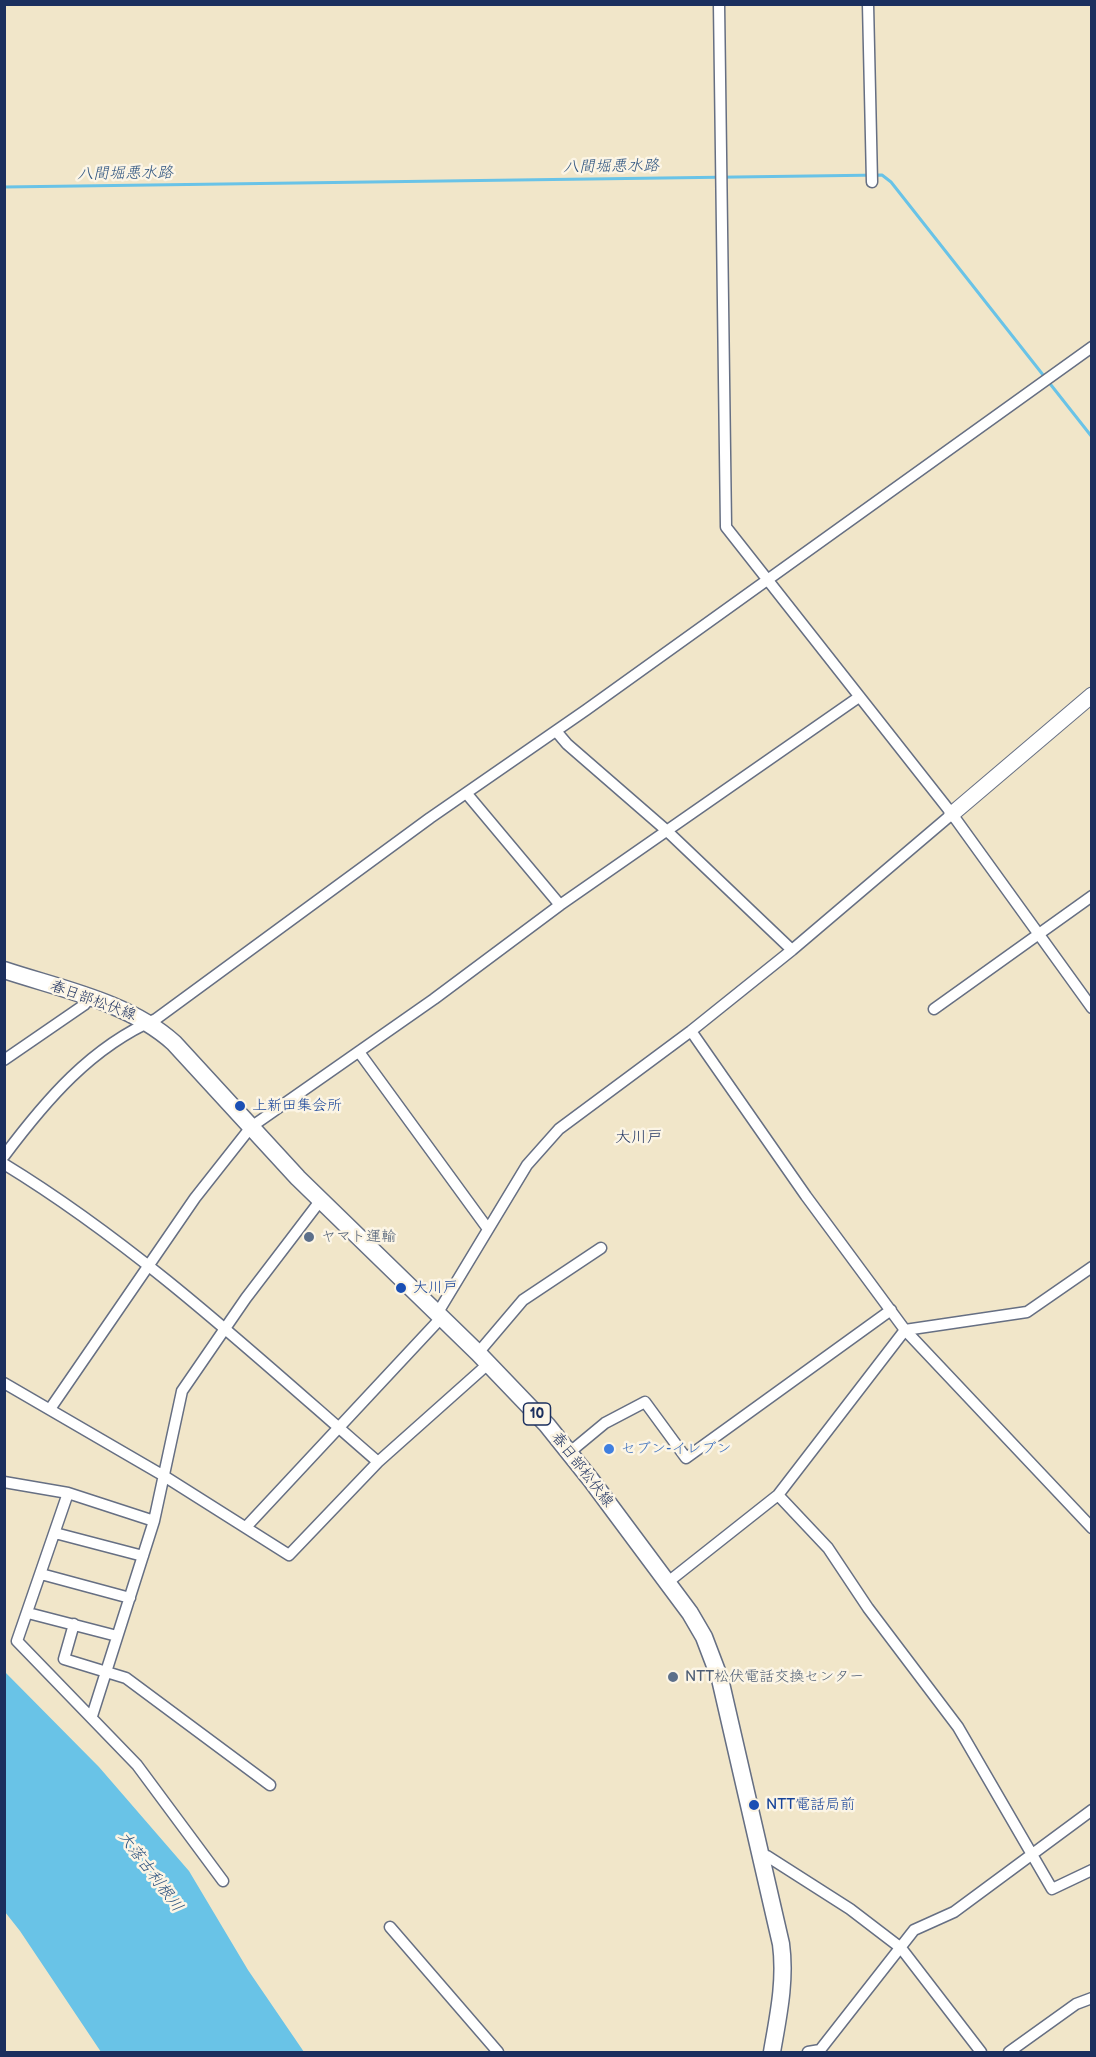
<!DOCTYPE html>
<html>
<head>
<meta charset="utf-8">
<style>
	body { margin:0 }
	#map { position:relative; width:1096px; height:2057px; overflow:hidden; background:#f1e6c9; font-family:"Balsamiq Sans",sans-serif }
	canvas { display:block }
	.frame { position:absolute; inset:0; border:6px solid #1b2f5e; pointer-events:none }
</style>
</head>
<body>
<div id="map">
<canvas width="1096" height="2057"></canvas>
<div class="frame"></div>
</div>
<script>
const ctx = document.querySelector('canvas').getContext('2d');
ctx.lineJoin = 'round';
function fillPath(path, color) { ctx.fillStyle = color; ctx.fill(path, 'evenodd'); }
function trace(path, color, width, dash) { ctx.strokeStyle = color; ctx.lineWidth = width; ctx.lineCap = dash ? 'butt' : 'round'; ctx.setLineDash(dash || []); ctx.stroke(path); }
function write(font, color, halo, rows, align = 'center') {
  ctx.font = font + ' "Balsamiq Sans","Klee One",sans-serif'; ctx.lineWidth = 5; ctx.setLineDash([]); ctx.textBaseline = 'middle'; ctx.strokeStyle = halo; ctx.fillStyle = color; for (const [text, x, y, turn = 0] of rows) {
    ctx.save(); ctx.translate(x, y); ctx.rotate((+turn || 0) * Math.PI / 180); ctx.textAlign = isNaN(turn) ? turn : align; if (halo) ctx.strokeText(text, 0, 0); ctx.fillText(text, 0, 0); ctx.restore();
  }
}
const water = new Path2D(`
	M4 1671 99 1767 189 1871 248 1970 304 2052H101L20 1931 5 1912Z`);
const stream = new Path2D(`
	M4 187 882 175 891 182 1092 437`);
const street = new Path2D(`
	M719 4 726 527 952 814 1092 1008
	M868 4 872 182
	M556 731 567 744 666 830 792 950
	M467 794 560 905
	M934 1009 1092 896
	M691 1031 806 1196 905 1330 1092 1528
	M359 1052 488 1229
	M4 1060 84 1005 89 999
	M4 1156C46 1100 91 1047 156 1019L430 818 586 710 1092 347
	M4 1164C140 1247 258 1358 378 1462
	M437 1314 527 1165 559 1129 691 1031 792 950 952 814
	M478 1353 523 1300 601 1248
	M4 1383 164 1476 289 1555 378 1462 488 1364
	M50 1409 195 1198 251 1127 434 999 560 905 859 697
	M570 1452 605 1423 645 1402 686 1458 891 1310
	M4 1482 68 1493 154 1521
	M68 1493 17 1641 137 1765 223 1881
	M778 1495 828 1548 868 1608 958 1727 1052 1889 1092 1870
	M246 1527 441 1318
	M55 1533 143 1556
	M41 1574 130 1598
	M668 1582 778 1495 905 1330 1027 1312 1092 1267
	M28 1613 117 1636
	M74 1624 64 1659 126 1678 270 1785
	M92 1716 154 1521 182 1391 246 1298 320 1201
	M767 1856 850 1909 901 1948 981 2052
	M390 1927 498 2052
	M808 2052 820 2050 914 1930 954 1912 1092 1810
	M1009 2052 1076 2004 1092 1998`);
const secondary = new Path2D(`
	M952 814 1092 695`);
const primary = new Path2D(`
	M4 970C61 989 129 1002 174 1043L298 1178 478 1353 547 1425 591 1480 690 1613 704 1637 720 1679 781 1944C786 1981 778 2017 772 2052`);
const markers = [
	[240,1106,6,"#1a4fb4"],
	[309,1237,6,"#5c6f8a"],
	[401,1288,6,"#1a4fb4"],
	[609,1449,6,"#3f7fe0"],
	[673,1677,6,"#5c6f8a"],
	[754,1805,6,"#1a4fb4"]
];
const shields = [
	[537,1414,27]
];
const shieldNames = [
	["10",537,1414]
];
const streetNames = [
	["春日部松伏線",93,1001,20],
	["春日部松伏線",582,1470,52]
];
const transitNames = [
	["上新田集会所",252,1106],
	["大川戸",413,1288],
	["NTT電話局前",766,1805]
];
const serviceNames = [
	["ヤマト運輸",321,1237],
	["NTT松伏電話交換センター",685,1677]
];
const shopNames = [
	["セブン-イレブン",621,1449]
];
const waterNames = [
	["八間堀悪水路",611,167,-1],
	["八間堀悪水路",125,174,-1],
	["大落古利根川",150,1872,53]
];
const neighbourhoodNames = [
	["大川戸",639,1138]
];
fillPath(water, '#69c3e7');
trace(stream, '#69c3e7', 3);
trace(street, '#666f83', 13);
trace(secondary, '#666f83', 17);
trace(primary, '#666f83', 19);
trace(street, '#fff', 10);
trace(secondary, '#fff', 15);
trace(primary, '#fff', 16);
for (const [x, y, r, color] of markers) { const dot = new Path2D(); dot.arc(x, y, r, 0, 2 * Math.PI); ctx.fillStyle = color; ctx.fill(dot); trace(dot, '#fcf5e5', 2); }
for (const [x, y, w] of shields) { const box = new Path2D(); box.roundRect(x - w / 2, y - 11, w, 22, 4.5); ctx.fillStyle = '#fcf5e5'; ctx.fill(box); trace(box, '#1b2f5e', 1.5); }
write('bold 14px', '#1b2f5e', null, shieldNames);
write('15px', '#1b2f5e', '#fcf5e5', streetNames);
write('15px', '#164399', '#fcf5e5', transitNames, 'left');
write('15px', '#4e5e75', '#fcf5e5', serviceNames, 'left');
write('15px', '#366cbe', '#fcf5e5', shopNames, 'left');
write('italic 16px', '#2e5480', '#fcf5e5', waterNames);
write('16px', '#1b2f5e', '#fcf5e5', neighbourhoodNames);
</script>
</body>
</html>
